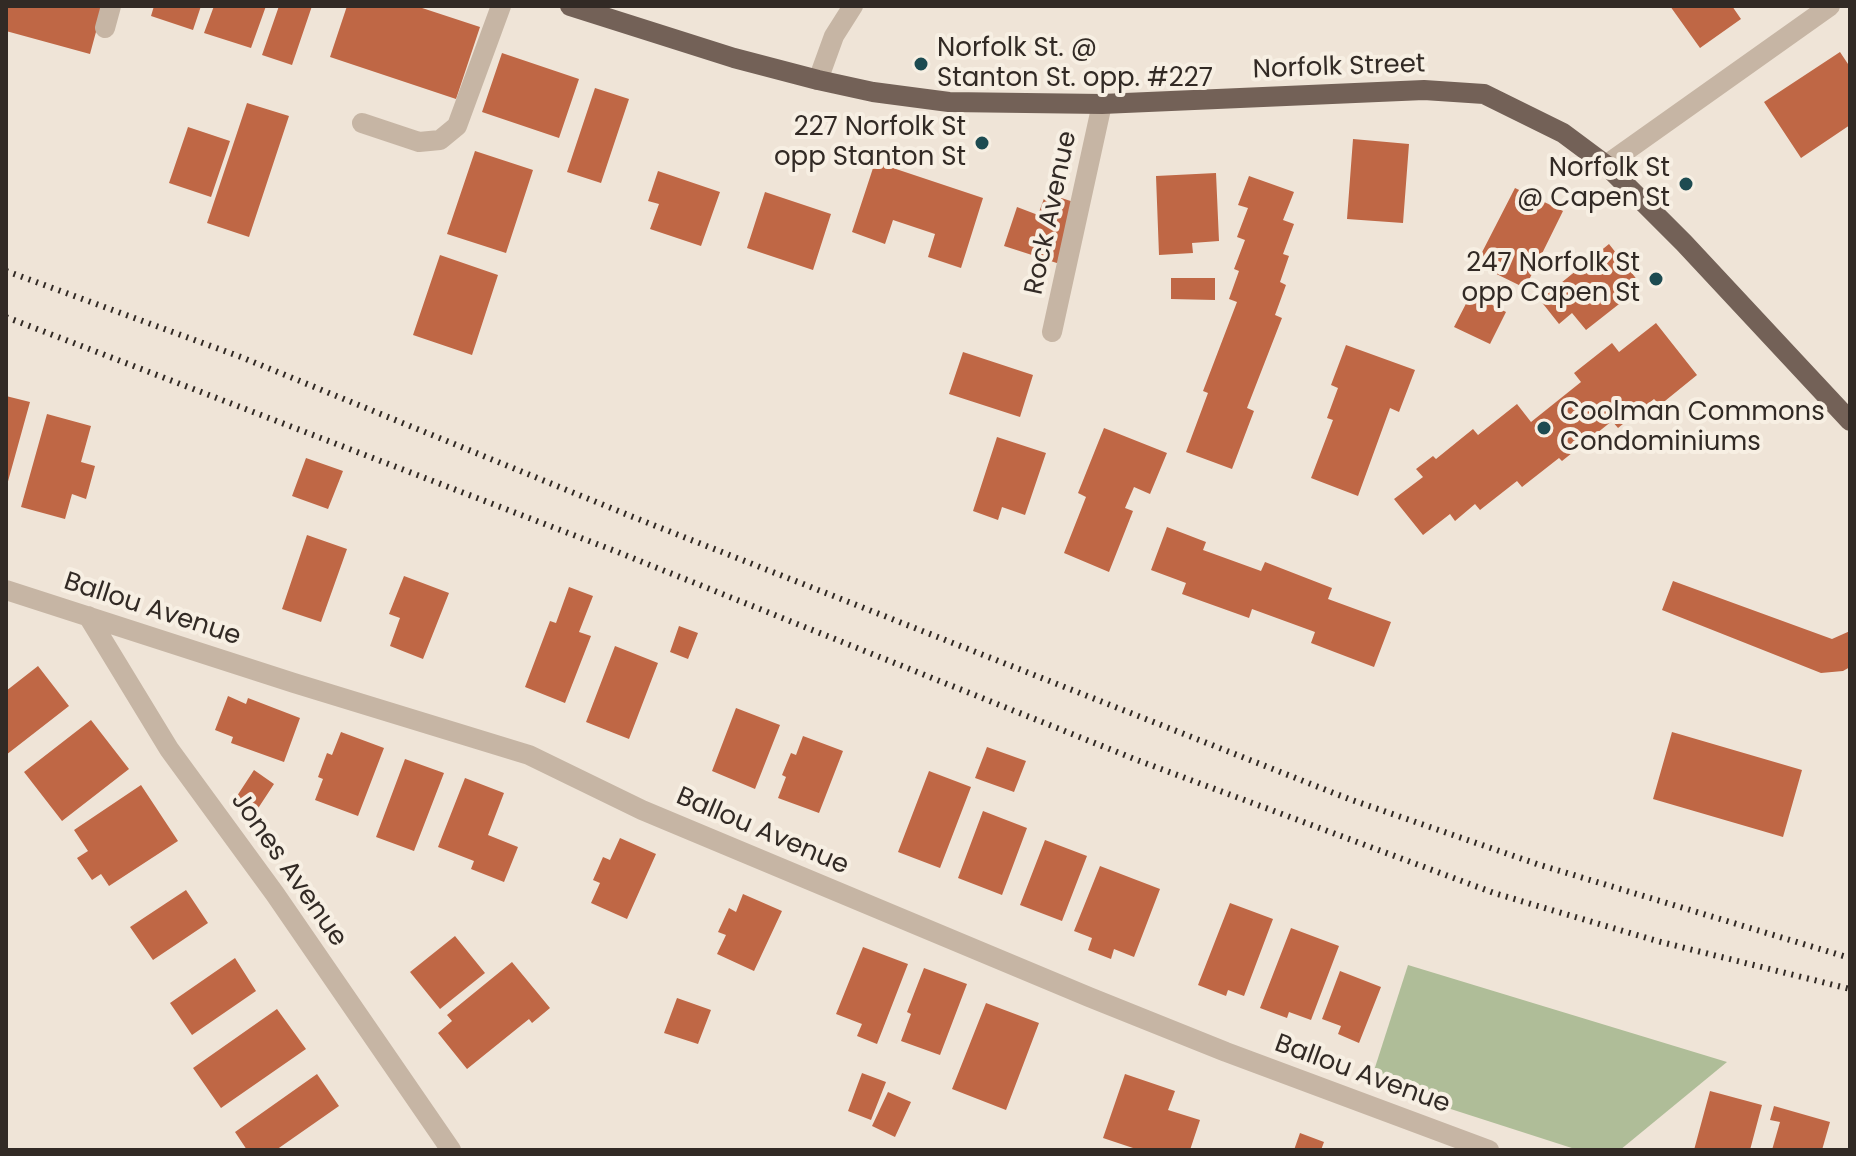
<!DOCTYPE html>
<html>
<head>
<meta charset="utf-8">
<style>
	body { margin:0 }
	#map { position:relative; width:1856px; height:1156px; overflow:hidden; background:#efe4d7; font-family:Poppins,sans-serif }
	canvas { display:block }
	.frame { position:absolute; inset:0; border:8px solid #322a25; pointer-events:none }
</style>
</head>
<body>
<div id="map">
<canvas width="1856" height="1156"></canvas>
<div class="frame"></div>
</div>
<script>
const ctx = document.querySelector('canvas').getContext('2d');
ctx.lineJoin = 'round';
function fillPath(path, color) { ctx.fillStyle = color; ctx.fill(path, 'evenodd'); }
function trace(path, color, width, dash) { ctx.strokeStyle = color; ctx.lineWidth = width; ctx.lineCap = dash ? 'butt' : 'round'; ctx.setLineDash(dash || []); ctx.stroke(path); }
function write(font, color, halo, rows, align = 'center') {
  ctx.font = font + ' Poppins,sans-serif'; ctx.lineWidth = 8; ctx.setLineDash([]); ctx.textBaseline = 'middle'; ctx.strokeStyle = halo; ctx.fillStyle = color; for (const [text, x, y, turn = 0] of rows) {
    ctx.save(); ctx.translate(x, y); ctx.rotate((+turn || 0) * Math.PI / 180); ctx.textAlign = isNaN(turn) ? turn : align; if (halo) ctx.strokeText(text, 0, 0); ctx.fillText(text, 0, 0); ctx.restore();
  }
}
const green = new Path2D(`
	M1408 965 1727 1062 1620 1150H1578L1370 1083Z`);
const building = new Path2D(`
	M6 6H103L90 54 6 31Z
	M154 6H201L193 30 151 16Z
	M214 6H266L251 48 204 33Z
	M279 6H312L292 65 262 55Z
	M347 6H416L480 27 456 99 330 57Z
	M1670 6H1732L1741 19 1700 48Z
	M1840 52 1850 67V125L1801 158 1764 102Z
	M502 53 579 79 559 138 482 112Z
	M595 88 629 99 601 183 567 172Z
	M247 103 289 116 249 237 207 223Z
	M188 127 230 141 211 197 169 183Z
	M1353 139 1409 144 1403 223 1347 219Z
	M475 151 533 170 506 253 447 234Z
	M875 162 983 198 961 268 928 257 935 234 893 220 885 244 852 232Z
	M658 171 720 192 701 246 650 229 659 204 648 201Z
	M1216 173 1219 241 1192 243 1193 253 1159 255 1156 176Z
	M1249 176 1294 192 1283 220 1294 224 1283 254 1289 256 1280 282 1286 285 1275 315 1282 318 1247 408 1254 411 1232 469 1186 452 1208 393 1203 391 1237 302 1229 299 1239 271 1234 269 1245 240 1237 237 1248 208 1238 205Z
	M1515 188 1563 211 1525 288 1476 264Z
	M765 192 831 214 813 270 747 248Z
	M1046 193 1083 205 1063 265 1004 246 1017 207 1038 215Z
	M1609 244 1642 286 1586 330 1572 313 1559 324 1540 300Z
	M440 255 498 275 472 355 413 335Z
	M1171 278H1215V300L1171 299Z
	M1471 294 1506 312 1490 344 1454 327Z
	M1656 323 1697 375 1660 405 1654 399 1618 428 1612 421 1562 461 1559 458 1522 487 1517 481 1480 510 1475 504 1455 521 1450 514 1423 535 1394 499 1423 477 1416 469 1433 456 1436 459 1473 429 1478 435 1517 404 1531 422 1581 382 1574 373 1612 343 1619 352Z
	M1346 345 1415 370 1399 412 1390 408 1358 496 1311 478 1333 420 1327 418 1338 388 1331 385Z
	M963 352 1033 375 1020 417 949 394Z
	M6 396 30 402 7 485H6Z
	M47 414 91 426 81 462 95 466 86 499 72 494 65 519 21 507Z
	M1104 428 1167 453 1150 494 1134 487 1125 508 1133 511 1109 572 1064 553 1086 497 1078 493Z
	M997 437 1046 453 1025 515 1002 507 998 520 973 511Z
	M306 458 343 471 328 509 292 496Z
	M1167 527 1206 542 1203 550 1261 571 1265 562 1332 588 1328 599 1391 622 1374 667 1311 643 1315 632 1252 609 1249 618 1182 594 1186 583 1151 570Z
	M307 535 347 549 321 622 282 609Z
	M404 576 449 593 423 659 390 646 400 618 389 614Z
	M1673 581 1832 639 1850 631V667L1843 671 1821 673 1662 610Z
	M569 587 593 596 579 632 591 636 565 703 525 687 550 621 556 623Z
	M679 626 698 633 688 659 670 652Z
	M615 646 658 663 629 739 586 722Z
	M38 666 69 706 6 755V691Z
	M228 696 246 704 248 698 300 718 284 762 231 743 233 737 215 730Z
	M736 708 780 725 755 789 712 771Z
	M91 720 129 769 62 821 24 772Z
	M341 732 384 748 358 816 315 800 323 779 318 777 327 753 332 755Z
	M1672 732 1802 770 1783 837 1653 799Z
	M803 736 843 751 819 813 778 798 786 777 782 775 791 753 796 755Z
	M987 747 1026 761 1014 792 975 778Z
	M405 759 444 773 414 851 376 837Z
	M254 770 274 784 255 813 235 799Z
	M929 771 971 787 940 868 898 852Z
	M465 778 504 793 488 835 518 847 504 882 471 869 474 861 438 847Z
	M141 785 178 841 109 886 101 874 92 880 77 858 88 851 74 830Z
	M983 811 1027 828 1002 895 958 878Z
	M620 838 656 854 627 919 591 903 600 883 593 880 603 857 610 860Z
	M1045 840 1087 856 1062 921 1020 905Z
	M1100 866 1160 889 1134 957 1114 949 1111 959 1088 950 1092 938 1074 931Z
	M186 890 208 923 153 960 130 927Z
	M743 894 782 911 754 971 717 954 726 935 718 932 729 908 736 912Z
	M1230 903 1273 919 1244 996 1228 990 1226 996 1198 985Z
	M1291 928 1339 946 1311 1020 1289 1012 1287 1018 1260 1008Z
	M455 936 485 973 440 1009 410 972Z
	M863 947 908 964 877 1044 857 1036 862 1024 836 1014Z
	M235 958 256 991 192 1035 170 1003Z
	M512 962 550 1008 532 1023 529 1019 467 1069 438 1033 452 1021 447 1015Z
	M924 968 967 984 940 1055 901 1041 911 1014 907 1012Z
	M1340 971 1381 987 1359 1043 1338 1034 1341 1026 1322 1019Z
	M677 998 711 1010 698 1044 664 1033Z
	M986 1003 1039 1023 1006 1110 952 1089Z
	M277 1009 306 1049 221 1108 193 1068Z
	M862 1073 886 1082 871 1120 848 1111Z
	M317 1074 339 1106 276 1150H247L235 1132Z
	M1125 1074 1175 1091 1168 1110 1200 1120 1190 1150H1139L1103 1138Z
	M1710 1091 1762 1105 1750 1150H1694Z
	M888 1092 911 1102 895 1137 872 1126Z
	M1774 1106 1830 1122 1822 1150H1772L1780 1122 1770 1120Z
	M1300 1133 1324 1142 1321 1150H1294Z`);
const minor = new Path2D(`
	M105 28 111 6
	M818 80 834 36 853 6
	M362 123 419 142 440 140 457 126 501 6
	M1606 165 1830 6
	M1052 332 1102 104
	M6 590 294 683 529 755 642 810 1089 997 1226 1052 1489 1150
	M88 616 169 749 275 894 451 1150`);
const major = new Path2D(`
	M570 6 734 58 818 80 873 92 949 102 1102 104 1424 90 1484 94 1563 133 1606 165 1684 243 1850 421`);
const rail = new Path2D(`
	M6 271 241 357 633 517 1349 799 1537 864 1850 958
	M6 317 615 551 1137 760 1494 893 1657 941 1850 989`);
const markers = [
	[921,64,8,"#1d4b51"],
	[982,143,8,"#1d4b51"],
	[1686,184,8,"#1d4b51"],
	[1656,279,8,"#1d4b51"],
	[1544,428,8,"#1d4b51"]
];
const poiNames = [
	["Norfolk St. @",937,49,"left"],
	["Stanton St. opp. #227",937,79,"left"],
	["227 Norfolk St",966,128],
	["opp Stanton St",966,158],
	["Norfolk St",1670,169],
	["@ Capen St",1670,199],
	["247 Norfolk St",1640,264],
	["opp Capen St",1640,294],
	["Coolman Commons",1560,413,"left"],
	["Condominiums",1560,443,"left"]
];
const streetNames = [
	["Norfolk Street",1339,68,-2],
	["Rock Avenue",1052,213,-78],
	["Ballou Avenue",152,610,18],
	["Ballou Avenue",762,832,23],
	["Jones Avenue",288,870,55],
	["Ballou Avenue",1362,1075,20]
];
fillPath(green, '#afbd98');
fillPath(building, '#bf6745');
trace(minor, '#c6b5a4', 20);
trace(major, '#736157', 20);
trace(rail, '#322a25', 6, [2, 6]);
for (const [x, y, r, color] of markers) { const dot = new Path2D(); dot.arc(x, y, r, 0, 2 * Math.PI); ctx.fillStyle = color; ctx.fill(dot); trace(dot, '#f7efe3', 3); }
write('26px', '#322a25', '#f7efe3', poiNames, 'right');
write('26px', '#322a25', '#f7efe3', streetNames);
</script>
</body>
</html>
